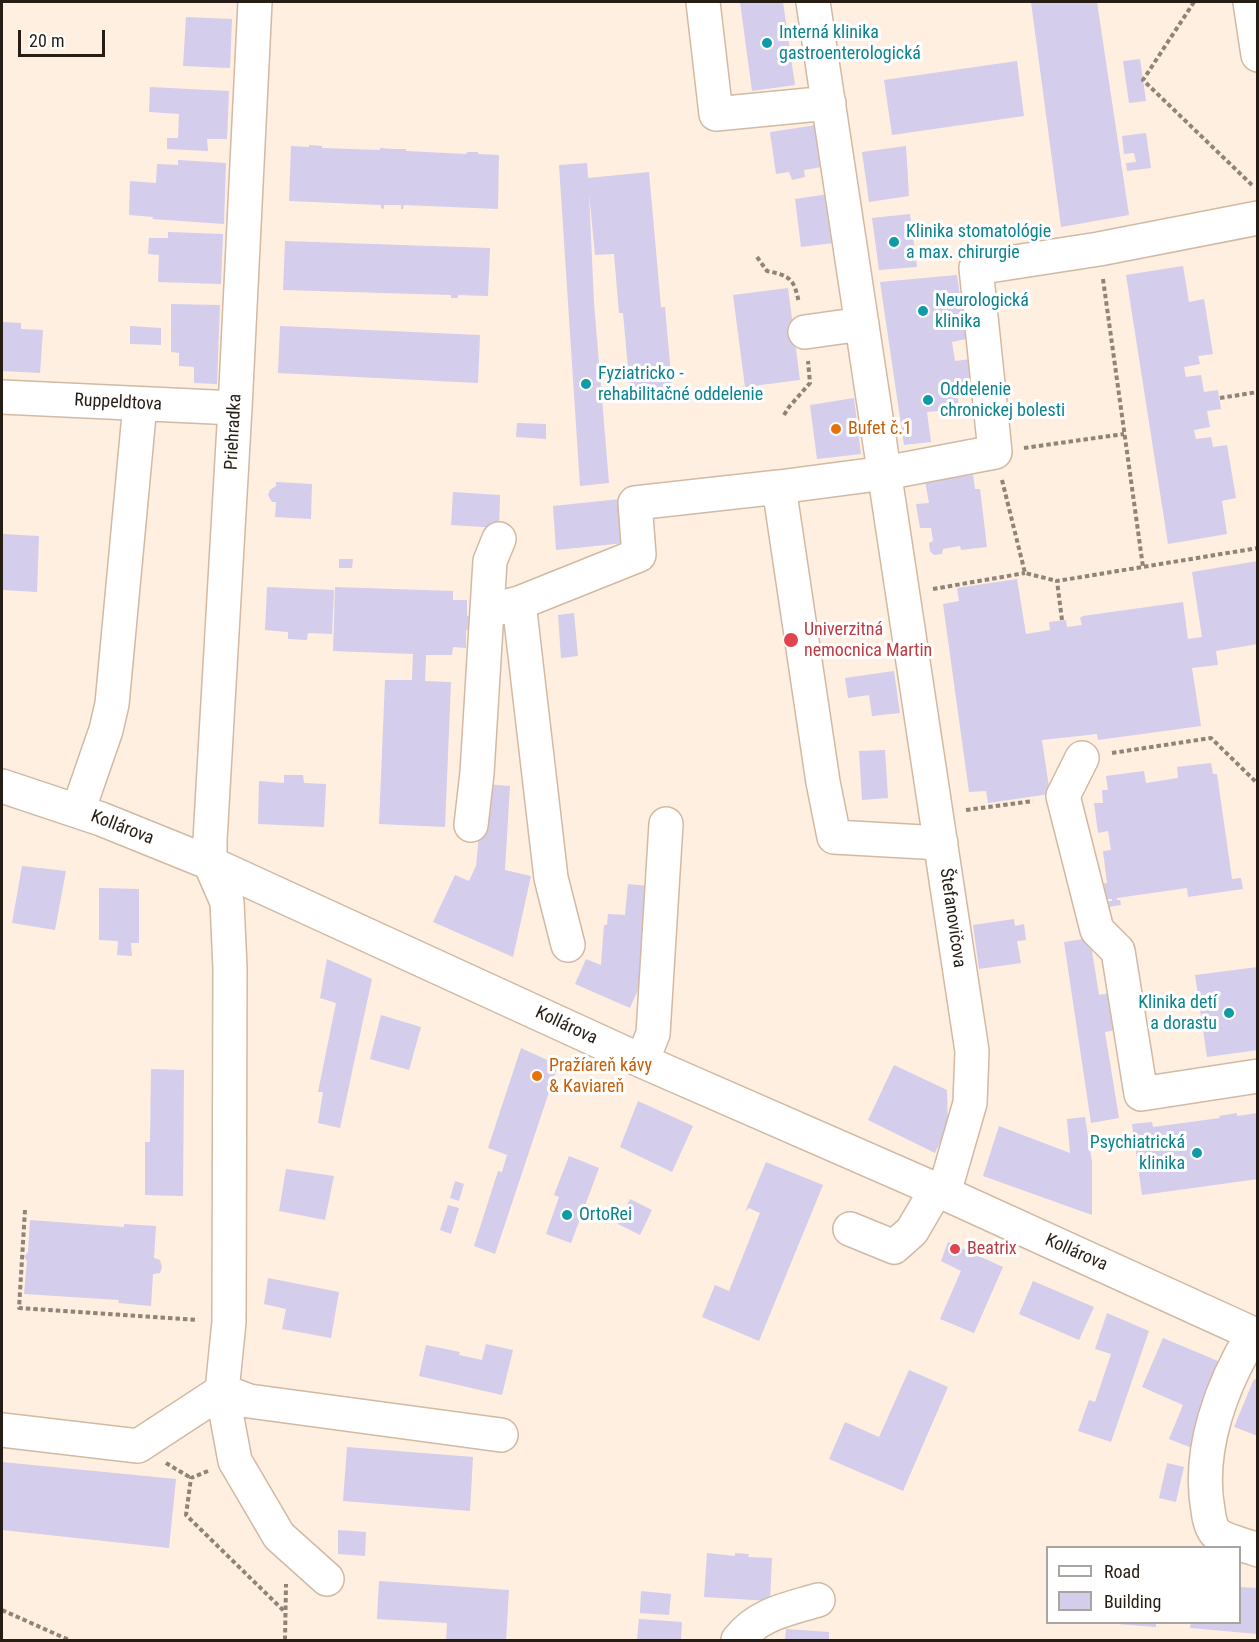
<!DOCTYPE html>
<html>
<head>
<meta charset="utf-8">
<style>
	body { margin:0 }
	#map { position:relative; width:1259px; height:1642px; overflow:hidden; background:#feefe1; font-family:"Roboto Condensed",sans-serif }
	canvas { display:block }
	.frame { position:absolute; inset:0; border:3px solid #261d14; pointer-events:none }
	.legend { position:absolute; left:1046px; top:1546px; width:195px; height:78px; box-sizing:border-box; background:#fff; border:2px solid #a8a5a1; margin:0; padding:8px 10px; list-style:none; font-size:18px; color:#261d14 }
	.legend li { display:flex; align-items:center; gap:12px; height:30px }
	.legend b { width:30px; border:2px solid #a8a5a1 }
	.scale { position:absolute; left:18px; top:30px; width:87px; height:27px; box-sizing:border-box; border:3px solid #261d14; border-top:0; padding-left:8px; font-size:18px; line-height:21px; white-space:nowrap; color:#261d14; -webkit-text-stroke:4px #fff; paint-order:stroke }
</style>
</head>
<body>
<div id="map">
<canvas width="1259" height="1642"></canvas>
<div class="frame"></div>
<ul class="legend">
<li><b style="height:8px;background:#fff"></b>Road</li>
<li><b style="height:16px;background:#d4cdeb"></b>Building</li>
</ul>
<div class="scale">20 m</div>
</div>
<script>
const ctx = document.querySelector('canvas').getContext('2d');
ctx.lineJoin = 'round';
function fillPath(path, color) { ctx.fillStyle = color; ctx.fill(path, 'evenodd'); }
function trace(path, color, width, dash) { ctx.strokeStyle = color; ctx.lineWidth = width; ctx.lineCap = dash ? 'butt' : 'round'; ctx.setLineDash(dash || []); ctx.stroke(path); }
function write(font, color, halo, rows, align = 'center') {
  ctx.font = font + ' "Roboto Condensed",sans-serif'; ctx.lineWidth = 6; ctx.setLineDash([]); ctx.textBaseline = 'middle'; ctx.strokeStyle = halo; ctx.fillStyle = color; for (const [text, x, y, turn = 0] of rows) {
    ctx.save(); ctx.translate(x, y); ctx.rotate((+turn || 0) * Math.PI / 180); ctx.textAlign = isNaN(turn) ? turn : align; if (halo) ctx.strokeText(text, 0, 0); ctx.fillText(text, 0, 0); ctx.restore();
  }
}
const building = new Path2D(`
	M740 2H783L795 85 752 91Z
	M1031 2H1097L1129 215 1061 227Z
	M186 17 232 19 230 68 183 66Z
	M1140 59 1146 101 1129 103 1123 61Z
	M1017 61 1024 116 892 135 884 80Z
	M150 87 229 91 227 139H207L208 151 167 149V138H178L179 114 149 112Z
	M817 125 822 167 804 170 805 177 792 180 789 172 776 174 770 132Z
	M1146 133 1151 168 1127 171 1126 163 1136 162 1134 153 1124 154 1122 136Z
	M309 145 322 146V148L380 150V148L393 149H406V151L466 154 467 152H478V154L499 155 498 209 404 205 403 209H401V205H384V209L381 208V205L289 201 291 146 309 147Z
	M906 146 909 196 869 202 862 152Z
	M178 160 226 163 224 224 152 219 154 217 129 215 130 181 156 183 157 164 178 165Z
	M587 163 588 178 649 172 661 307H665L672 387 630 390 623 313H619L614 254 595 255 589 193 594 303 609 483 580 486 559 165Z
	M829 194 833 243 801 247 795 199Z
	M910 214 917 267 879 270 872 218Z
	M168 232 223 234 221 284 158 282 159 255 148 254 149 238H168Z
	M285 241 490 248 488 296 458 295V298H451V295L283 290Z
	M1183 266 1189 302 1204 299 1213 354 1198 356 1200 364 1184 367 1186 377 1201 375 1204 392 1218 390 1221 409 1207 411 1210 427 1194 430 1196 439 1211 437 1213 447 1227 445 1236 498 1222 501 1227 534 1168 544 1126 275Z
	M957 275 966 339 952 342 955 361 971 359 975 386 956 390 961 414 940 417 938 411 927 412 931 442 904 445 880 282Z
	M788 288 800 380 745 387 733 295Z
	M171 304 220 305 217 384 194 383V367L179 366V353L171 352Z
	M2 322 21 323V329L43 330 40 373 2 371Z
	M130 326 161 328V345L130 344Z
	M280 326 480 335 478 383 278 373Z
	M854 398 861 454 817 459 810 405Z
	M517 423 546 424V439L516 437Z
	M973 475 975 489H980L987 547 961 550 960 546 943 549 942 554 934 555 930 551 929 543 933 541 931 528H920L916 504 929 503 925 481Z
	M276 482 312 484 311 519 275 517 276 502H272L268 495 270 490 276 486Z
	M453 492 500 495 499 528 451 525Z
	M620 499 625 543 556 550 553 506Z
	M2 534 39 536 37 592 2 590Z
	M339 559H353L352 568H339Z
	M1258 561V644L1216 651 1218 665 1192 668 1201 726 1098 740 1097 734 1042 740 1050 794 988 803 986 791 969 792 943 604 959 601 957 588 1017 579 1026 634 1050 630 1049 622 1066 620 1067 627 1082 625 1080 618 1083 616 1183 602 1188 639 1202 637 1192 572Z
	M267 587 334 590 332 634 308 633 307 640 288 639V632L265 630Z
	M335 587 453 591V600H467V616H475V630H466V648L453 647 452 655H426L425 681 451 682 445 827 379 824 385 680H412L413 654 333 651Z
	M574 613 578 656 561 658 558 615Z
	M894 671 900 713 872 716 869 695 848 698 845 678Z
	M885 750 888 798 862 800 859 751Z
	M1211 763 1213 774H1217L1232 879 1241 878 1243 889 1188 897 1187 888 1117 898V900H1120L1121 905 1109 907 1108 901H1112V899H1106L1104 883H1107L1103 851 1111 850 1108 831 1098 833 1094 803H1103L1102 790H1108L1106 776 1144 771 1146 783 1178 778 1177 767Z
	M284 775H303L304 783 326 784 324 827 258 824 259 781 284 783Z
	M484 784 510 786 505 870 531 876 513 957 433 922 455 875 469 881 476 866Z
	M22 866 66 871 55 930 12 923Z
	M628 884 649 886 641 983 630 1008 575 984 586 959 601 965 604 925H607L608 914 625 915Z
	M99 888 139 889V943H131L132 956 117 955 118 941 99 940Z
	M1014 919 1015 926 1024 924 1026 940 1017 941 1021 963 979 969 973 925Z
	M1090 938 1099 995 1110 993 1116 1030 1105 1032 1119 1118 1091 1123 1064 942Z
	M327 959 372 979 340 1128 318 1123 323 1092H318L336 1003 320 998Z
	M1258 967V1050L1207 1057 1195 975Z
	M381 1015 421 1027 409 1070 370 1059Z
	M521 1048 558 1065 495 1254 474 1246 498 1171 502 1172 507 1155 488 1148Z
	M894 1065 947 1090 948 1126 935 1153 868 1120Z
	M151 1069 184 1070 183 1196 145 1195V1142H150Z
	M638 1101 693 1126 672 1172 620 1147Z
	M1237 1113V1116L1258 1113V1179L1142 1195 1132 1124 1152 1122 1153 1127 1220 1118 1219 1116Z
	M1085 1117 1092 1162V1215L983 1176 999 1126 1070 1153 1067 1119Z
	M569 1156 599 1168 571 1243 546 1234 559 1197 554 1195Z
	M766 1162 823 1185 759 1341 702 1317 715 1285 729 1291 760 1213 749 1208 745 1212Z
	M286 1169 334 1176 325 1220 279 1211Z
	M455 1181 464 1184 459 1201 450 1198Z
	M630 1199 652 1210 640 1235 618 1224Z
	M448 1205 459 1208 451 1234 440 1230Z
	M30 1220 124 1227V1224L156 1226 154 1258 160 1260 162 1267 160 1273 153 1274 151 1306 118 1303 119 1300 24 1294 27 1261 24 1257 28 1252Z
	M948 1242 1003 1267 974 1333 940 1319 961 1271 941 1261Z
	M268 1278 339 1292 331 1338 282 1329 286 1309 264 1304Z
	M1033 1281 1094 1307 1079 1340 1019 1314Z
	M1107 1313 1149 1331 1111 1442 1078 1431 1089 1400 1095 1402 1111 1354 1095 1349Z
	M1163 1338 1225 1364 1192 1448 1169 1439 1183 1405 1142 1387Z
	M486 1344 513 1350 502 1395 419 1376 426 1345 460 1352 459 1355 482 1360Z
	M909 1370 948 1387 903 1491 829 1459 845 1422 879 1437Z
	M1254 1379 1258 1381V1436L1234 1427Z
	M347 1447 473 1457 470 1511 343 1501Z
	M2 1462 176 1479 169 1548 2 1530Z
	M1167 1463 1184 1467 1176 1502 1159 1498Z
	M338 1530 366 1532 365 1556 338 1554Z
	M707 1553 735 1556V1553L749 1554 748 1557 772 1558 770 1601 704 1597Z
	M379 1581 509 1590 506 1640H446L447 1623 377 1619Z
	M1240 1587 1258 1588V1634L1190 1628 1191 1622H1240Z
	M641 1591 671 1594 669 1615 640 1613Z
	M639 1619 682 1622 681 1640H637Z
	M1117 1622H1156V1627L1117 1624Z
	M786 1629 829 1632V1640H785Z`);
const path = new Path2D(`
	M1194 2 1143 80 1253 186
	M757 257 767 271C791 276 794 279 799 303
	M1103 279 1143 567
	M1220 398 1258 392
	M784 415 789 407 810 383 808 361
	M1024 448 1124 434
	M1002 480 1025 573 1057 581
	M933 589 1025 573
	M1062 620 1057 581 1258 548
	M1112 753 1211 738 1258 784
	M966 810 1033 801
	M25 1210 19 1308 198 1320
	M166 1463 191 1478
	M208 1471 191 1478 186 1515 285 1612
	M2 1610 69 1640
	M285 1640 286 1584`);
const minor = new Path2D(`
	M703 2 716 114 829 103
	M813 2 972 1051 970 1103 944 1193
	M1250 2 1258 55
	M805 332 862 324
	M2 397 235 408
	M779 487 885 473 995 452 976 268 1099 249 1258 218
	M519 603 551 878 568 945
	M488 611 519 603 639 555 635 503 779 487 823 782 834 837 941 843
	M1082 758 1063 796 1097 930 1118 951 1141 1094 1258 1076
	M2 786 101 819 210 863 642 1061 944 1193 1258 1336
	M78 811 106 730 112 704 140 404
	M471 825 477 773 490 561 499 539
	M642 1061 653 1034 666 824
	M850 1229 894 1247 912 1231 936 1190
	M1253 1334C1222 1384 1197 1450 1208 1510 1209 1519 1211 1530 1218 1535 1228 1542 1246 1545 1258 1550
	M222 1391 249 1401 501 1435
	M222 1391 235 1461 279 1536 327 1579
	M2 1430 138 1446 222 1391 229 1322 230 968 227 902 210 863V840L235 408 255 2
	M738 1640C758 1614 788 1609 818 1600`);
const markers = [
	[767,43,6,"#0f9aa8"],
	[894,242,6,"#0f9aa8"],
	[923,311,6,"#0f9aa8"],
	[586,384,6,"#0f9aa8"],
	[928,400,6,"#0f9aa8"],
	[836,429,6,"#e8710a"],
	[791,640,8,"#e0444e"],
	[1229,1013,6,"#0f9aa8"],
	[537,1076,6,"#e8710a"],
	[1197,1153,6,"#0f9aa8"],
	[567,1215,6,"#0f9aa8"],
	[955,1249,6,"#e0444e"]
];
const cultureNames = [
	["Interná klinika",779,33],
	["gastroenterologická",779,54],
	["Klinika stomatológie",906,232],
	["a max. chirurgie",906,253],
	["Neurologická",935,301],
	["klinika",935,322],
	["Fyziatricko -",598,374],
	["rehabilitačné oddelenie",598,395],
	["Oddelenie",940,390],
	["chronickej bolesti",940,411],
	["Klinika detí",1217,1003,"right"],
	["a dorastu",1217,1024,"right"],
	["Psychiatrická",1185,1143,"right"],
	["klinika",1185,1164,"right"],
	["OrtoRei",579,1215]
];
const streetNames = [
	["Ruppeldtova",118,403,3],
	["Priehradka",234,432,-87],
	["Kollárova",122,828,21],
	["Štefanovičova",952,918,82],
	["Kollárova",566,1026,25],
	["Kollárova",1076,1253,24]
];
const foodNames = [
	["Bufet č.1",848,429],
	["Pražíareň kávy",549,1066],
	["& Kaviareň",549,1087]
];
const healthNames = [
	["Univerzitná",804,630],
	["nemocnica Martin",804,651],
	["Beatrix",967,1249]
];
fillPath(building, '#d4cdeb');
trace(minor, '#d2b9a3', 36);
trace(path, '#908478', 4, [4.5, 3]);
trace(minor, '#fff', 33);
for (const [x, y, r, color] of markers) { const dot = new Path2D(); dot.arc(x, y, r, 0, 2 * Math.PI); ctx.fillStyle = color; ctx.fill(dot); trace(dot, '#fff', 2); }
write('18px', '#0d838f', '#fff', cultureNames, 'left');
write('18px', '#261d14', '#fff', streetNames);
write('18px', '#c56008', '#fff', foodNames, 'left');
write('18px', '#be3a42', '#fff', healthNames, 'left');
</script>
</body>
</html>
